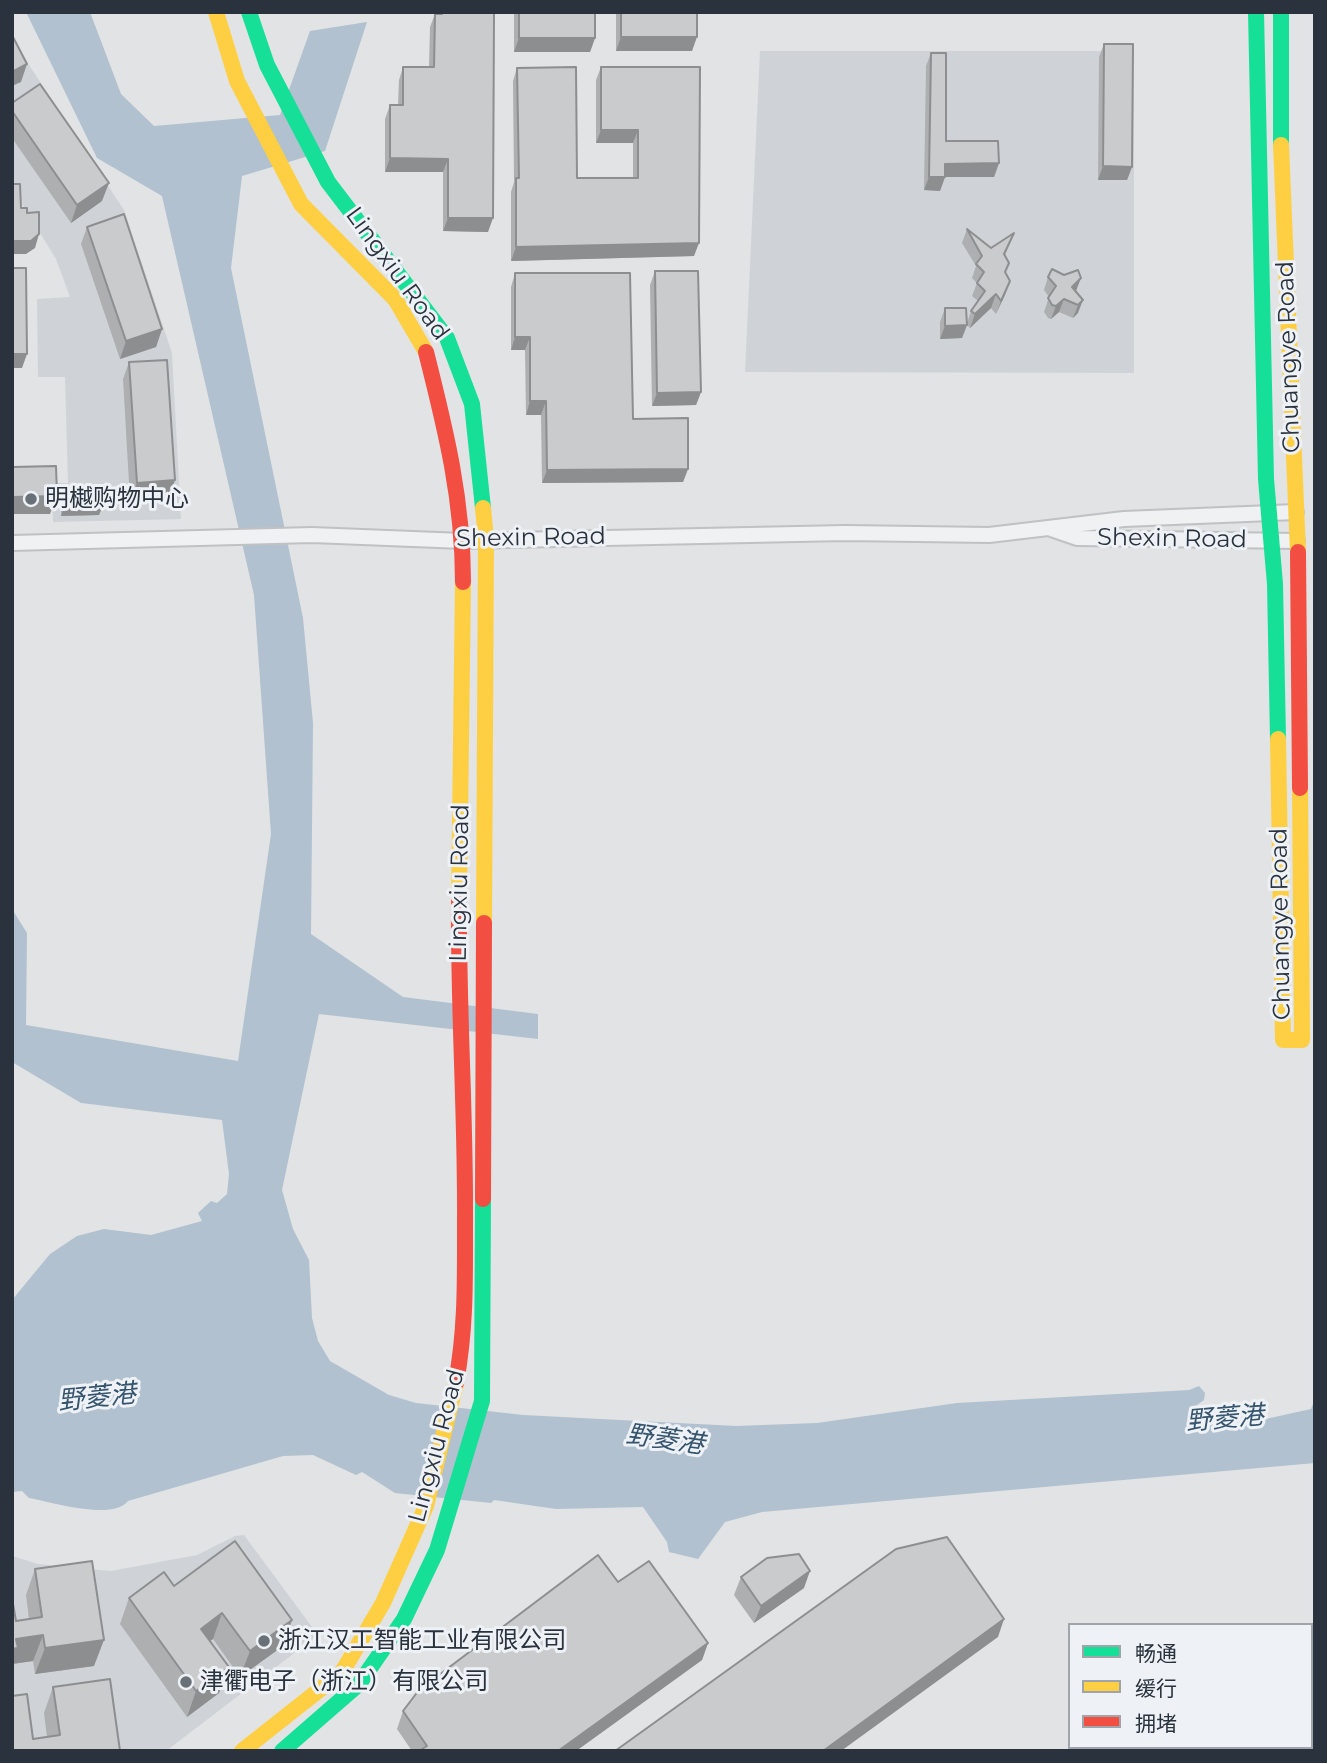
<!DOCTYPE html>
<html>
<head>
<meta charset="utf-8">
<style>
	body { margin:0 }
	#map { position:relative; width:1327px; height:1763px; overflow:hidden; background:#e1e3e5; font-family:Montserrat,"Noto Sans SC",sans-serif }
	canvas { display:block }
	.frame { position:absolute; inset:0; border:14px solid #29323d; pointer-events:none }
	.legend { position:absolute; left:1068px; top:1623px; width:245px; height:126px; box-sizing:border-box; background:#eef1f5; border:2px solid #9fa5ab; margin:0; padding:9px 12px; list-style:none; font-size:21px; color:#29323d }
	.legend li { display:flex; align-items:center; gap:14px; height:35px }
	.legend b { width:35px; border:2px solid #9fa5ab }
</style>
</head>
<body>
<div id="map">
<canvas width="1327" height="1763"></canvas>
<div class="frame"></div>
<ul class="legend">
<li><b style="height:9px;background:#16e098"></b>畅通</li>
<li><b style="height:9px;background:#ffcf43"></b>缓行</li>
<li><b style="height:9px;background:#f24e42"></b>拥堵</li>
</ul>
</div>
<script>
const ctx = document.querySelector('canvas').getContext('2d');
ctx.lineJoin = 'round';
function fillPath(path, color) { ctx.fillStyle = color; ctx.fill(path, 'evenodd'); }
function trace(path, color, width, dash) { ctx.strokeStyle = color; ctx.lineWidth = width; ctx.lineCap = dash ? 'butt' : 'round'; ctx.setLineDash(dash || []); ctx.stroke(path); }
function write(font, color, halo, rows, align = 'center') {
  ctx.font = font + ' Montserrat,"Noto Sans SC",sans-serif'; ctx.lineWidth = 6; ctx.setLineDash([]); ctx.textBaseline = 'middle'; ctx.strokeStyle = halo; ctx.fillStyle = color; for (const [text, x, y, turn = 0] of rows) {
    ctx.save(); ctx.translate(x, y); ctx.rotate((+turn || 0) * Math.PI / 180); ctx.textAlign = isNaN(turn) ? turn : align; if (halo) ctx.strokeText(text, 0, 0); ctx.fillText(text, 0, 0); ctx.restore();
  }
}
const built = new Path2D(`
	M12 39 124 210 172 353 181 519 53 522 52 483H68L65 377H38L37 299 70 297 56 259 12 188Z
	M760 51H1134V373L745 372Z
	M244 1535 318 1635 166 1751H12V1556L38 1564 111 1571 197 1555 235 1536Z`);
const water = new Path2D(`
	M26 12H90L121 94 154 126 280 115 310 31 367 22 325 151 242 176 231 268 303 618 313 723 311 934 403 997 538 1014V1039L319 1014 282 1190 293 1229 309 1260 312 1318 318 1341 330 1361 389 1395 416 1403 523 1415 736 1426 817 1423 957 1403 1189 1390 1199 1386 1205 1393 1204 1400 1193 1408 1197 1420H1218L1219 1424 1252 1422 1311 1409 1315 1399V1463L762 1512 725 1522 698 1559 669 1552 667 1542 643 1507 556 1509 494 1500 491 1503 395 1493 362 1472 356 1475 313 1455 283 1456 128 1501C113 1521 51 1502 29 1498L22 1491 12 1492V1300L50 1254 77 1236 104 1229 151 1235 202 1221 198 1213 211 1201 217 1203 227 1194 229 1174 222 1120 81 1103 12 1062V909L27 933 26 1025 238 1061 271 834 254 595 162 196 97 158Z`);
const street = new Path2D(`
	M1051 529 1077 538 1297 541
	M12 543 312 535 463 541 845 533 989 535 1124 519 1296 512`);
const fast = new Path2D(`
	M249 12 267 65 328 182 447 338 472 404 483 508
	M1256 12 1266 479 1275 584 1278 739
	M1281 12V145
	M282 1751 359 1684 404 1619 437 1550 482 1401 483 1199`);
const slow = new Path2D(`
	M216 12 237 81 301 204 395 299 426 352
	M1281 145 1298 552
	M483 508 486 539 484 923
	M1278 739 1283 1040H1302L1300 788
	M459 901 463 582
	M242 1751 342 1672 383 1603 426 1506 456 1383`);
const jam = new Path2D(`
	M426 352C446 431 463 500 463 582
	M1298 552 1300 788
	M483 1199 484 923
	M456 1383C466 1327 465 1281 465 1225 466 1117 458 1009 459 901`);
const wall = new Path2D(`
	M439 12H494L488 232 443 231V172H385V119L390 105H398L399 80 403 67H429L430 27 435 14H439Z
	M514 12H595V38L590 52H514Z
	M616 12H697L692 51H616Z
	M1104 44 1132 167 1127 180H1098L1099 57Z
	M931 53 946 141 999 163 994 177H945L940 191 924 190 926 66Z
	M601 67H700L694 256 511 261V192L514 182 513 81 517 68 577 178H633V143H596V80Z
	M12 103 102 201 71 223 12 138Z
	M87 227 162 329 156 347 120 359 81 244Z
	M967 229 991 248 1014 233 1005 255 1006 273 1010 281 996 314 991 308 970 328 967 325 962 338 940 339V322L945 308 967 323 971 311 978 301 972 296 977 283 972 278 976 266 962 243Z
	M655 271 701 392 696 405 652 406 650 285Z
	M515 273 633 419 688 469 683 482 542 483 541 415H526L525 350H511V287Z
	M1064 275 1076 291 1078 313 1073 318 1059 312 1051 319 1048 318 1044 312 1049 297 1044 290 1048 277Z
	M129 362 169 498 130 500 123 379Z
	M64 494 99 515 61 516V503Z
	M35 1569 94 1666 35 1674 33 1661 12 1664V1598L16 1621 29 1619 26 1595Z
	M741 1577 804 1588 754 1623 734 1595Z
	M618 1582 708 1643 702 1660 576 1751H412L397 1729 403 1711Z
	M174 1586 292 1620 283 1646 240 1677 213 1639 210 1641 229 1667 219 1693 187 1717 120 1624 129 1598Z
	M53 1687 120 1751 47 1737 44 1713Z`);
const shadedWall = new Path2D(`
	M621 37H697L692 51H616Z
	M519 38H595L590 52H514Z
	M27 64 21 82 12 86V72Z
	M601 130H638L633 143H596Z
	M390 158 448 159 443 172H385Z
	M999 163 994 177H941L945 164Z
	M1103 166 1132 167 1127 180H1098Z
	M929 177H945L940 191 924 190Z
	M109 183 102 201 71 223 77 205Z
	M448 218H493L488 232 443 231Z
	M39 234 35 248 26 254H12V241Z
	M699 243 694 256 511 261 516 247Z
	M1081 278 1076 291 1072 287Z
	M1010 281 1005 295 996 314 1001 301Z
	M996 294 991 308 970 328 975 314Z
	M1064 299 1059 312 1051 319 1056 306Z
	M1083 300 1078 313 1073 318 1078 305Z
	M967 325 962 338 940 339 945 326Z
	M162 329 156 347 120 359 126 341Z
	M515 337H530L525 350H511Z
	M12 354H27L22 368H12Z
	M701 392 696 405 652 406 657 393Z
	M530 401H546L541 415H526Z
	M688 469 683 482 542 483 547 470Z
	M175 480 169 498 130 500 137 483Z
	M57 496 50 514H12V497Z
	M103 506 99 515 61 516 64 507Z
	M810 1571 804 1588 754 1623 761 1606Z
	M222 1613 213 1639 191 1655 201 1629Z
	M1004 1619 998 1637 841 1751H823Z
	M292 1620 283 1646 240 1677 250 1651Z
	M43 1635 33 1661 12 1664V1649L16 1639Z
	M104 1640 94 1666 35 1674 45 1648Z
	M708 1643 702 1660 576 1751H558Z
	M229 1667 219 1693 187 1717 196 1691Z`);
const building = new Path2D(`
	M442 12H494L493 218H448V159L390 158V105H403V67H434L435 14H442Z
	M519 12H595V38H519Z
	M621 12H697V37H621Z
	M12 35 27 64 12 72Z
	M1104 44H1133L1132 167 1103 166Z
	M931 53H946V141H998L999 163 945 164V177H929Z
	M576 67 577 178H638V130H601V67H700L699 243 516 247V178H519L517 68Z
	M40 84 109 183 77 205 12 111V103Z
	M12 184H20L21 208H27V213L39 212V234L31 241H12Z
	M124 214 162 329 126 341 87 227Z
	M967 229 991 248 1014 233 1004 254 1009 263 1005 272 1010 281 1001 301 996 294 975 314 971 311 985 291 977 283 984 272 976 264 982 256Z
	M12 268H26L27 354H12Z
	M1052 269 1064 275 1078 270 1081 278 1072 287 1083 300 1078 305 1064 299 1056 306 1052 305 1048 298 1056 286 1048 277Z
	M655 271H698L701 392 657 393Z
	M515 273H630L633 419 688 418V469L547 470 546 401H530V337H515Z
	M945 308H966L967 325 945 326Z
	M167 360 175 480 137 483 129 362Z
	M12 445 13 467 56 466 57 496 12 497Z
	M102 493 103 506 64 507V494Z
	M947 1537 1004 1619 823 1751H615L896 1549Z
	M235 1541 292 1620 250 1651 222 1613 201 1629 229 1667 196 1691 129 1598 164 1572 174 1586Z
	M799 1554 810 1571 761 1606 741 1577 767 1558Z
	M598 1555 618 1582 649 1561 708 1643 558 1751H419L427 1746 403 1711 419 1690Z
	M92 1561 104 1640 45 1648 43 1635 16 1639 18 1648 12 1649V1598L16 1621 42 1617 35 1569Z
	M110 1679 120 1751H12V1696L27 1694 33 1739 60 1735 53 1687Z`);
const markers = [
	[31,499,7,"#697078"],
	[264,1641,7,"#697078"],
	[186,1682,7,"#697078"]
];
const streetNames = [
	["Lingxiu Road",397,274,54],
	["Chuangye Road",1289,357,-92],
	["Shexin Road",531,538,-1],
	["Shexin Road",1172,539,1],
	["Lingxiu Road",460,883,-89],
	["Chuangye Road",1281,924,-91],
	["Lingxiu Road",437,1446,-75]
];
const poiNames = [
	["明樾购物中心",45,499],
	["浙江汉工智能工业有限公司",278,1641],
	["津衢电子（浙江）有限公司",200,1682]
];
const waterNames = [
	["野菱港",97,1398,-6],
	["野菱港",1225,1419,-5],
	["野菱港",665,1440,8]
];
fillPath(built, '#cfd3d8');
fillPath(water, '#b1c1cf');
trace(street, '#bfc1c3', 18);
trace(street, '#f0f1f2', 14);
trace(fast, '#16e098', 16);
trace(slow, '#ffcf43', 16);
trace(jam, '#f24e42', 16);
fillPath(wall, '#adafb0');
fillPath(shadedWall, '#8d8e90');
fillPath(building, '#c9cbcd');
trace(building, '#8d8e90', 2);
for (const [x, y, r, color] of markers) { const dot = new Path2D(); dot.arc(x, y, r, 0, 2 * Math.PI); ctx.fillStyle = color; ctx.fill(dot); trace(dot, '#eef1f5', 2.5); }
write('24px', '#29323d', '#eef1f5', streetNames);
write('24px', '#29323d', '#eef1f5', poiNames, 'left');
write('italic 26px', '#35546e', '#eef1f5', waterNames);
</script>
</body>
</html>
